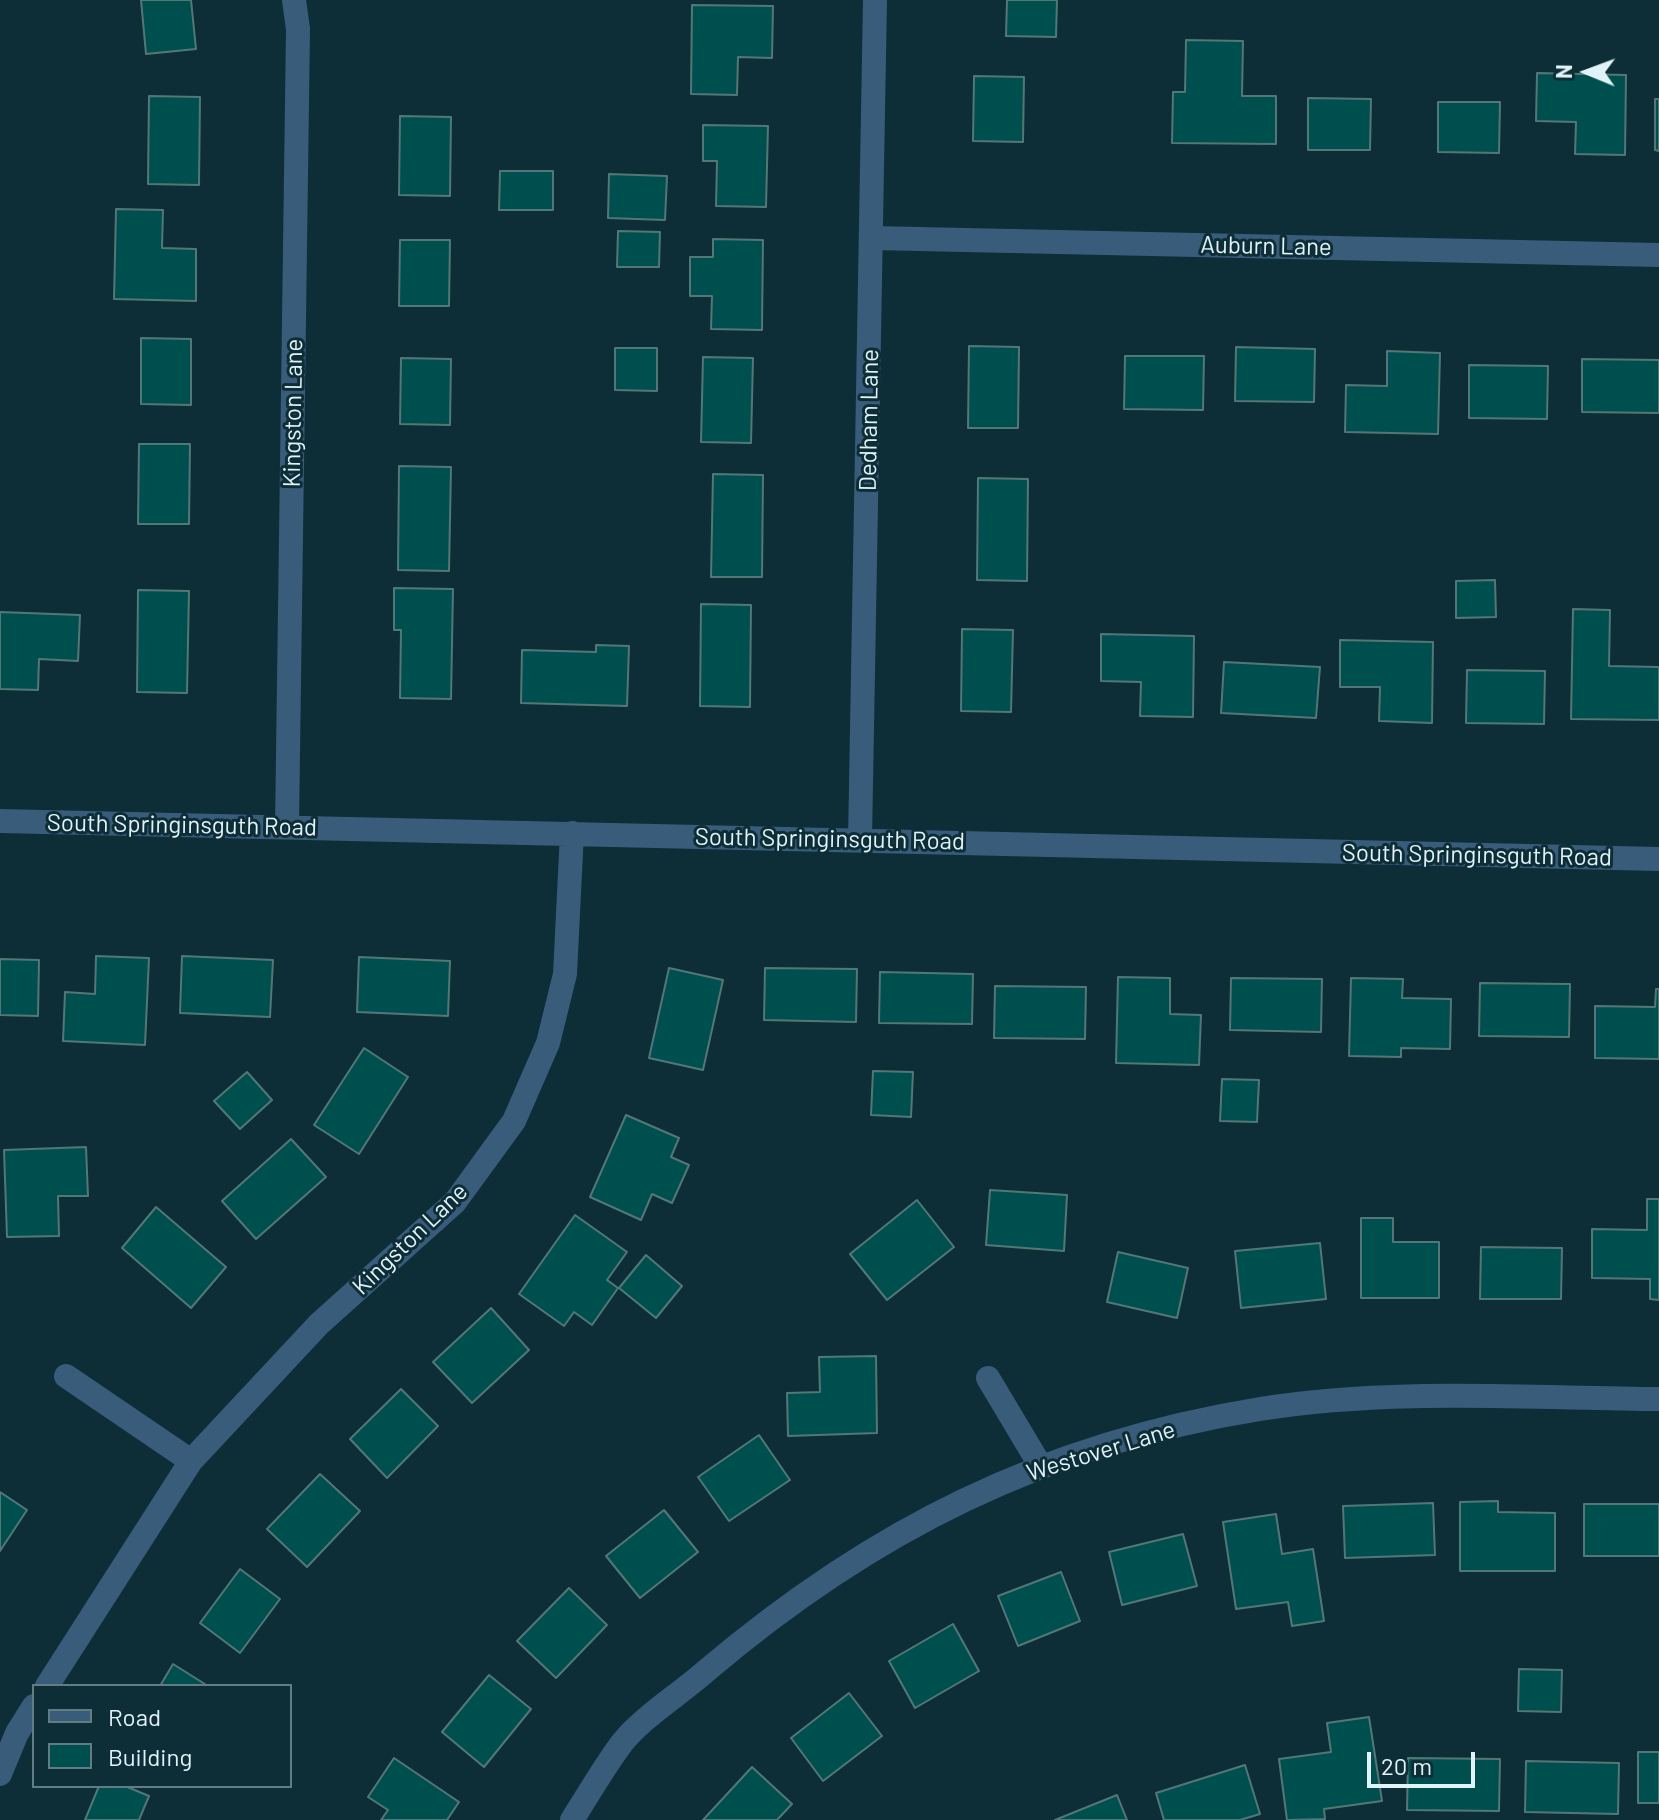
<!DOCTYPE html>
<html>
<head>
<meta charset="utf-8">
<style>
	body { margin:0 }
	#map { position:relative; width:1659px; height:1820px; overflow:hidden; background:#0d2d37; font-family:Barlow,sans-serif }
	canvas { display:block }
	.legend { position:absolute; left:32px; top:1684px; width:260px; height:104px; box-sizing:border-box; background:#0d2d37; border:2px solid #627c84; margin:0; padding:10px 14px; list-style:none; font-size:24px; color:#e1f2f8 }
	.legend li { display:flex; align-items:center; gap:16px; height:40px }
	.legend b { width:40px; border:2px solid #627c84 }
	.north { position:absolute; left:1547px; top:32px; width:80px; height:80px; -webkit-text-stroke:6px #0d2d37; paint-order:stroke; rotate:271deg; font-size:22px; font-weight:700; line-height:32px; text-align:center; color:#e1f2f8 }
	.north::after { content:''; display:block; margin:auto; width:28px; height:36px; background:#e1f2f8; clip-path:polygon(50% 0,100% 100%,50% 72%,0 100%) }
	.scale { position:absolute; left:1367px; top:1752px; width:108px; height:36px; box-sizing:border-box; border:4px solid #e1f2f8; border-top:0; padding-left:10px; font-size:24px; line-height:28px; white-space:nowrap; color:#e1f2f8; -webkit-text-stroke:6px #0d2d37; paint-order:stroke }
</style>
</head>
<body>
<div id="map">
<canvas width="1659" height="1820"></canvas>
<ul class="legend">
<li><b style="height:10px;background:#395c7a"></b>Road</li>
<li><b style="height:22px;background:#004f4f"></b>Building</li>
</ul>
<div class="north">N</div>
<div class="scale">20 m</div>
</div>
<script>
const ctx = document.querySelector('canvas').getContext('2d');
ctx.lineJoin = 'round';
function fillPath(path, color) { ctx.fillStyle = color; ctx.fill(path, 'evenodd'); }
function trace(path, color, width, dash) { ctx.strokeStyle = color; ctx.lineWidth = width; ctx.lineCap = dash ? 'butt' : 'round'; ctx.setLineDash(dash || []); ctx.stroke(path); }
function write(font, color, halo, rows, align = 'center') {
  ctx.font = font + ' Barlow,sans-serif'; ctx.lineWidth = 6; ctx.setLineDash([]); ctx.textBaseline = 'middle'; ctx.strokeStyle = halo; ctx.fillStyle = color; for (const [text, x, y, turn = 0] of rows) {
    ctx.save(); ctx.translate(x, y); ctx.rotate((+turn || 0) * Math.PI / 180); ctx.textAlign = isNaN(turn) ? turn : align; if (halo) ctx.strokeText(text, 0, 0); ctx.fillText(text, 0, 0); ctx.restore();
  }
}
const building = new Path2D(`
	M141 0H191L196 49 146 54Z
	M1007 0H1057L1056 37 1006 36Z
	M692 5 773 6 772 58 738 57 737 95 691 94Z
	M1186 40 1243 41 1242 96H1276V144L1172 143 1173 92H1185Z
	M1537 73 1626 75 1625 155 1575 154 1576 122 1536 121Z
	M974 76 1024 77 1023 142 973 141Z
	M149 96 200 97 199 185 148 184Z
	M1308 98 1371 99 1370 150H1308Z
	M1655 99H1659V151L1655 150Z
	M1438 102H1500L1499 153 1438 152Z
	M400 116 451 117 450 196 399 195Z
	M703 125 768 126 766 207 716 206 717 161H703Z
	M500 171H553V210H499Z
	M609 174 667 176 665 220 608 218Z
	M116 209 163 210 162 248 196 249V301L114 299Z
	M618 231 660 232 659 267H617Z
	M713 239 763 240 762 330 711 329 712 296H690V257H713Z
	M400 240H450L449 306H399Z
	M141 338 191 339V405L141 404Z
	M969 346 1019 347 1018 428H968Z
	M1236 347 1315 349 1314 402 1235 401Z
	M615 348H657V391L615 390Z
	M1387 351 1440 353 1438 434 1345 432 1346 385 1387 386Z
	M1125 356H1204L1203 410 1124 409Z
	M703 357 753 358 751 443 701 442Z
	M401 358 451 359 450 425 400 424Z
	M1582 359 1659 360V413L1582 412Z
	M1469 365 1548 366 1547 419 1469 418Z
	M139 444H190L189 524H138Z
	M399 466 451 467 449 571 398 570Z
	M713 474 763 475 762 577H711Z
	M978 478 1028 479 1027 581 977 580Z
	M1495 580 1496 617 1456 618V581Z
	M394 588 453 589 451 699 400 698 401 630H394Z
	M138 590 189 591 187 693 137 692Z
	M701 604 751 605 750 707 700 706Z
	M1573 609 1610 610 1609 666 1659 667V720L1571 719Z
	M0 612 80 615 78 661 39 659 38 690 0 689Z
	M962 629 1013 630 1011 712 961 711Z
	M1101 634 1194 636 1193 717 1140 716 1141 682 1101 681Z
	M1340 640 1433 642 1432 723 1379 721 1380 687H1340Z
	M596 645 629 646 627 706 521 703 522 650 596 652Z
	M1224 662 1320 667 1316 718 1221 713Z
	M1467 670 1545 671 1544 724 1466 723Z
	M96 956 149 958 145 1045 63 1041 65 992 95 994Z
	M182 956 273 960 270 1017 180 1013Z
	M359 957 450 961 448 1016 357 1012Z
	M0 959 39 960 38 1016 0 1015Z
	M669 968 723 980 703 1070 649 1058Z
	M765 968 857 969 856 1022 764 1020Z
	M880 972 973 974 972 1024 879 1023Z
	M1118 977 1170 978V1014L1201 1015 1199 1065 1116 1063Z
	M1231 978 1322 979 1321 1032 1230 1030Z
	M1351 978 1403 979 1402 998 1451 999 1450 1049 1401 1048V1057L1349 1056Z
	M1480 983 1570 984 1569 1037 1479 1036Z
	M995 986 1086 987 1085 1039 994 1038Z
	M1656 989H1659V1059L1595 1058V1006L1655 1007Z
	M364 1048 408 1077 359 1154 314 1125Z
	M873 1071 913 1072 911 1117 871 1115Z
	M247 1072 272 1100 240 1129 214 1101Z
	M1222 1079 1259 1080 1257 1122 1220 1121Z
	M626 1115 679 1138 671 1157 689 1165 672 1203 652 1194 641 1220 590 1197Z
	M291 1139 326 1177 256 1239 222 1201Z
	M86 1147 88 1196H58L59 1236 7 1237 4 1150Z
	M990 1190 1067 1195 1064 1251 986 1245Z
	M1647 1199H1659V1300L1650 1299V1279L1592 1278V1229L1647 1230Z
	M917 1200 954 1247 887 1300 850 1254Z
	M156 1207 226 1267 191 1308 122 1248Z
	M575 1215 627 1252 607 1280 618 1288 592 1325 574 1312 564 1326 519 1294Z
	M1361 1218H1393V1242H1439V1298H1361Z
	M1320 1243 1326 1299 1241 1308 1235 1251Z
	M1481 1247 1562 1248 1561 1299H1480Z
	M1118 1252 1188 1268 1177 1318 1107 1302Z
	M646 1255 682 1286 656 1318 619 1288Z
	M491 1308 529 1350 472 1403 433 1362Z
	M876 1356 877 1433 788 1436 787 1393 820 1392 819 1357Z
	M401 1389 438 1426 387 1478 350 1439Z
	M759 1435 790 1480 729 1521 698 1477Z
	M320 1474 360 1511 307 1567 267 1529Z
	M0 1492 27 1510 0 1551Z
	M1498 1501V1512L1555 1513V1571H1460V1502Z
	M1433 1503 1435 1555 1345 1558 1343 1506Z
	M1584 1504H1659V1556H1584Z
	M664 1510 698 1552 640 1598 606 1556Z
	M1276 1514 1282 1554 1313 1549 1324 1621 1292 1626 1288 1602 1236 1609 1223 1522Z
	M1183 1534 1197 1586 1122 1605 1109 1552Z
	M240 1569 280 1599 240 1653 200 1623Z
	M1061 1572 1080 1621 1018 1646 998 1596Z
	M569 1588 607 1625 556 1678 517 1641Z
	M953 1624 979 1671 915 1708 889 1661Z
	M173 1664 208 1686H160Z
	M1519 1669 1562 1670 1561 1712 1518 1711Z
	M489 1675 531 1709 484 1767 442 1732Z
	M849 1693 882 1736 823 1781 791 1738Z
	M1369 1717 1382 1801 1324 1809 1325 1819 1287 1820 1279 1759 1331 1752 1327 1723Z
	M1638 1752H1659V1803H1638Z
	M394 1758 459 1802 447 1820H381L388 1810 368 1797Z
	M1408 1758 1500 1759 1499 1811 1407 1810Z
	M1526 1761 1619 1763 1618 1814 1525 1812Z
	M1245 1765 1260 1814 1240 1820H1164L1156 1793Z
	M752 1767 792 1804 777 1820H703Z
	M99 1786H125L149 1796 139 1820H85Z
	M1117 1795 1127 1820H1055Z`);
const minor = new Path2D(`
	M873 238 1659 255
	M0 821 1659 859
	M287 827 298 29 294 0
	M860 840 875 0
	M988 1378 1040 1465
	M191 1461 319 1324 455 1202 514 1121 548 1043 565 974 572 833
	M47 1686 191 1461 66 1376
	M0 1774 17 1733 34 1706
	M572 1820C588 1795 604 1767 622 1743 644 1716 680 1694 706 1671 872 1530 1044 1444 1260 1409 1391 1388 1527 1398 1659 1399`);
const streetNames = [
	["Auburn Lane",1266,246,1],
	["Kingston Lane",293,413,-89],
	["Dedham Lane",869,420,-89],
	["South Springinsguth Road",182,825,1],
	["South Springinsguth Road",830,839,1],
	["South Springinsguth Road",1477,855,1],
	["Kingston Lane",410,1239,-44],
	["Westover Lane",1101,1451,-17]
];
fillPath(building, '#004f4f');
trace(building, '#537777', 2);
trace(minor, '#395c7a', 24);
write('24px', '#e1f2f8', '#0d2d37', streetNames);
</script>
</body>
</html>
